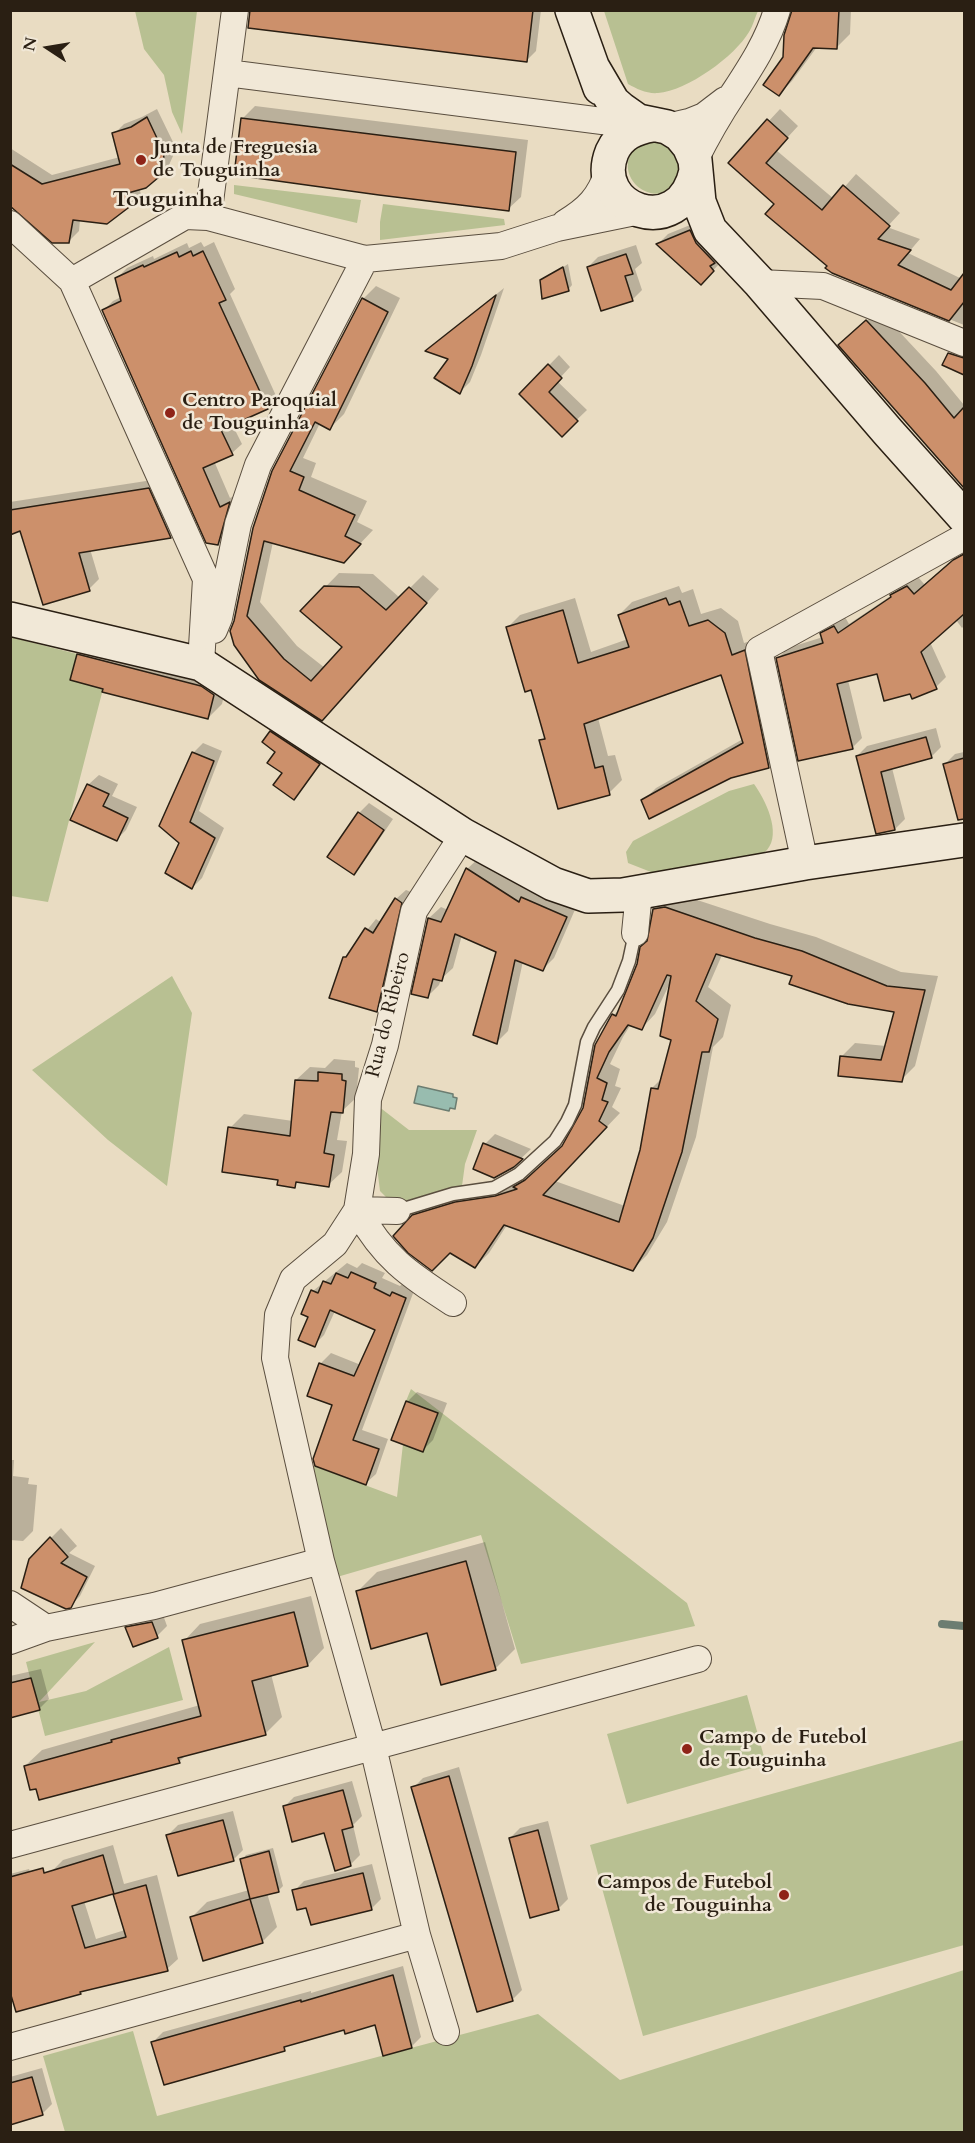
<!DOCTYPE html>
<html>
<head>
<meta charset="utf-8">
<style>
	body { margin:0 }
	#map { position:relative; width:975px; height:2143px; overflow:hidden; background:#e9dcc2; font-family:Cardo,serif }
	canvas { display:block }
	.frame { position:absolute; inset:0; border:12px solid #2a1f13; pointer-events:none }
	.north { position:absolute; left:18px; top:18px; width:60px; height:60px; -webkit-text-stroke:4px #f1e8d7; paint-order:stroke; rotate:282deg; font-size:16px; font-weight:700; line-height:24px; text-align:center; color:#2a1f13 }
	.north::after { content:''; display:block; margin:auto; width:21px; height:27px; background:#2a1f13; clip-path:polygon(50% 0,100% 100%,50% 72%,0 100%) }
</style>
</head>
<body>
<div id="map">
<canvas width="975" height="2143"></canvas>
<div class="frame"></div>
<div class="north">N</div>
</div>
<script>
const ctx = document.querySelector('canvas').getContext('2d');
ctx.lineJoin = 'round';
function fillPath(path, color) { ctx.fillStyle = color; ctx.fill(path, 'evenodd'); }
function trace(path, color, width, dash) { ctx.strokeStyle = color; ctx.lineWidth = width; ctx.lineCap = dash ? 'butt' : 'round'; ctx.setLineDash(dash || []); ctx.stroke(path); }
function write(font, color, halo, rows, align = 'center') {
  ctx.font = font + ' Cardo,serif'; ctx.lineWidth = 5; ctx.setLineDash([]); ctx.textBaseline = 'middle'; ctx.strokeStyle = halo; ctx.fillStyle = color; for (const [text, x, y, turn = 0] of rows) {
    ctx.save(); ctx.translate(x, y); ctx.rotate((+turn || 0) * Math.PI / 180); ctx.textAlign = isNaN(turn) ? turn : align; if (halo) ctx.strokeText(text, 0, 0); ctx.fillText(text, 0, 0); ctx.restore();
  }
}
const green = new Path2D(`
	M135 11H197L182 134 172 112 164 75 144 49Z
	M604 11V10L758 11C755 17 753 26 749 32 735 56 687 91 658 93 647 94 637 89 628 84Z
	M659 140 675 148 683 173 666 193C633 200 614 161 640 145 645 142 653 141 659 140Z
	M234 185 361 200 357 223 234 194Z
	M383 204 504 219 505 225 380 240V222Z
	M10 637 77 654 70 680 103 689 48 902 11 896Z
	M754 784C765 799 782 833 767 850 764 853 759 855 756 858L656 874 628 863 626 852 633 841 729 791Z
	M172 976 192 1013 167 1186 108 1140 32 1070Z
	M378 1106 409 1130H477L465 1164 462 1186 393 1204 380 1191 376 1159Z
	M411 1389 687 1603 695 1626 521 1664 481 1535 337 1577 311 1465 397 1497 403 1444 423 1452 438 1413 406 1401Z
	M95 1642 39 1702 86 1691 169 1647 183 1700 45 1736 26 1662Z
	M747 1695 766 1764 627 1804 607 1734Z
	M964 1740V1945L643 2036 590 1845Z
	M964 1970V2132H65L43 2056 133 2031 157 2116 538 2014 620 2080Z`);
const water = new Path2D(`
	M418 1086 453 1094V1097L457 1098 455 1109 450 1108 449 1111 414 1103Z`);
const shadow = new Path2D(`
	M251 10H541L536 51 526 61Z
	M793 10H851L850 34 837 47H817L792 81 779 94Z
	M255 106 528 140 521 197 508 209 243 118Z
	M157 109 173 142V156L169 165 158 176 139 188 141 194 131 204 80 219 79 231 69 241 10 203V148L52 175 120 157 114 134 124 124 142 117Z
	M780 109 798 126 776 150 834 199 856 174 900 213 887 227 920 239 908 253 962 279 964 276V325L832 272 776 204 730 163Z
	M700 221 723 260 701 283 659 243 668 234Z
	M201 242 204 247 214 242 235 289 230 294 277 398 267 408 232 424 242 444 232 453 214 461 230 498 238 494 228 534 218 544 103 311 113 301 121 297 117 278 127 268 153 256 154 259 187 243 189 248Z
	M636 245 642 263 635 269 642 290 632 300 588 267 598 257Z
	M568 264 572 285 568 290 542 281Z
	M376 286 400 298 344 414 330 428 320 423 303 458 316 463 311 477 367 501 357 522 373 530 357 547 273 542 260 602 297 646 325 668 344 647 302 611 339 573 373 574 400 598 423 575 439 589 336 705 235 622 254 528 363 299Z
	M504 288 481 355 470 382 460 392 450 358 428 350Z
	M879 310 936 371 964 405V472L958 478 852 334Z
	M961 342 964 343V373L944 364 950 354Z
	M559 355 570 367 557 381 587 410 562 434 521 394Z
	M159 479 180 527 170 537 90 549 99 579 89 589 21 529 10 533V502Z
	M964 553V626L962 628 956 620 930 642 946 677 936 687 911 692 878 672 848 680 862 738 852 748 778 658 788 648 823 637 822 634 832 624 845 617 849 624 892 595 902 585 918 577 925 585Z
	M679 586 682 593 693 589 701 614 721 608 738 621 744 643 757 639 781 754 768 767 643 801 656 788 743 739 722 673 598 718 608 756 615 755 622 780 609 793 541 741 545 736 532 688 507 628 520 615 575 598 591 652 628 639 619 615 632 602Z
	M92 641 227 681 222 704 208 718 105 688 78 655Z
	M281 722 329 753 303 788 293 798 271 732Z
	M936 728 941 747 931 757 892 768 905 819 895 829 877 832 857 756 867 746Z
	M203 743 222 751 199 811 224 828 202 878 192 888 181 843 193 753Z
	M964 752V814L959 816 945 764 955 754Z
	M99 775 118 784 112 796 137 807 126 830 116 840 72 819 89 784Z
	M369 803 393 819 363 863 354 873 359 813Z
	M479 858 529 891 534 886 577 905 554 958 543 969 523 961 508 1031 497 1042 498 952 462 935 453 968 441 979 439 985 428 996 429 918 441 907 448 910 467 869Z
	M406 890 411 892 386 1000 376 1010 345 957 376 919 382 923 396 899Z
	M679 894 770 924 816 937 901 972 938 976 915 1066 901 1080 841 1057 855 1043 886 1046 896 1010 795 975 722 955 708 987 731 1005 723 1037 713 1047 696 1137 667 1222 647 1255 633 1269 507 1225 489 1253 475 1267 413 1216 428 1202 523 1179 540 1167 564 1144 584 1109 614 1015 621 1007 649 940 654 910 668 896ZM670 983 672 1039 662 1078 652 1088 641 1150 625 1206 555 1181 620 1113 612 1107 621 1088 615 1086 620 1069 610 1064 623 1037 631 1024 642 1028 655 1014Z
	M334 1059 355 1061V1067L359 1068 356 1098 342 1111 337 1140 347 1141 342 1172 328 1185 299 1181 294 1186 279 1179 230 1128 244 1114 293 1121 296 1080 310 1067 325 1068Z
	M495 1134 531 1149 513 1166 485 1144Z
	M347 1263 357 1268 362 1263 385 1273 382 1278 400 1286 403 1283 415 1288 362 1430 388 1439 376 1474 366 1483 334 1405 309 1395 321 1363 331 1353 361 1365 377 1329 335 1311 324 1335 314 1345 310 1316 313 1291Z
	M417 1392 447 1403 433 1440 423 1450 407 1402Z
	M10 1460H14L13 1476 29 1478 28 1484 37 1485 33 1531 23 1541 10 1540Z
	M61 1528 77 1546 69 1553 95 1566 80 1596 70 1606 51 1538Z
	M485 1542 515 1649 495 1669 357 1592 377 1572Z
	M311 1596 324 1648 308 1665 271 1674 282 1717 265 1734 187 1754 179 1762 25 1766 42 1750 200 1705 184 1641 200 1624Z
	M162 1612 167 1626 157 1636 134 1645 127 1628 137 1618Z
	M41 1669 49 1699 39 1709 10 1716V1676Z
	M459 1767 522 1990 512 2000 413 1788 423 1778Z
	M352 1781 362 1816 353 1825 360 1855 350 1865 325 1831 284 1807 294 1797Z
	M233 1811 243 1850 233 1860 168 1835 178 1825Z
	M548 1821 568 1899 558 1909 510 1838 520 1828Z
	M113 1845 124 1884 157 1875 178 1959 167 1969 84 1989 80 1993 10 1986V1874L29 1869 32 1877 52 1871 63 1860ZM114 1892 125 1930 96 1939 84 1901Z
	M273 1848 283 1886 278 1891 267 1893 277 1927 262 1942 192 1917 207 1902 249 1890 242 1860 246 1855Z
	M372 1864 381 1899 371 1909 307 1906 294 1891 304 1881Z
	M403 1966 421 2037 411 2047 376 2023 345 2028 289 2044 284 2049 153 2042 163 2032 311 1991V1993Z
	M42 2068 52 2104 42 2114 10 2123V2077Z`);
const stream = new Path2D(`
	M942 1624 964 1626`);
const building = new Path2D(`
	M250 10H533L527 62 248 28Z
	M792 10H839L837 49 813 48 779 96 763 85 783 57 784 35Z
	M147 117 164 153 163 168 159 177 146 188 128 193 132 205 107 224 73 220 69 243H52L10 206V164L42 184 120 164 112 133 131 127Z
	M241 118 516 152 509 211 379 195 234 175Z
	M767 119 788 138 766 163 822 210 843 185 890 226 878 239 911 250 898 265 951 290 964 273V302L949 321 832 273 825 268 827 266 765 214 774 204 728 163Z
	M690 230 696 243 715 263 710 266 714 271 701 285 656 244Z
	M191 251 193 256 203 251 226 300 219 303 268 409 221 430 233 455 203 468 220 507 230 502 218 545 206 543 102 310 121 301 115 278 143 265 144 267 177 252 179 257Z
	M626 254 633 274 625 276 633 301 601 311 587 267Z
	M563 267 569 291 542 299 540 280Z
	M496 295 472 366 460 394 434 378 448 359 425 351Z
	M362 298 388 312 330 430 315 422 290 471 304 477 299 490 355 515 345 536 361 544 344 563 264 541 247 616 284 659 311 681 342 647 300 611 324 586 359 587 386 610 409 587 427 603 322 721 259 680 234 645 230 631 234 621 253 528 272 471Z
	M866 320 925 383 954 418 964 407V488L838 345Z
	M948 353 964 358V375L942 365Z
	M548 364 562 378 549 392 578 421 562 437 519 394Z
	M149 488 171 538 79 553 90 591 43 605 20 531 10 535V510Z
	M964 554V614L921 652 937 689 912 699 910 694 884 701 877 674 837 684 853 749 798 761 776 658 823 643 820 633 834 626 838 633 891 597 890 595 907 586 914 594 953 560Z
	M666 598 669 605 680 601 689 626 708 620 725 633 732 655 745 650 769 768 731 778 649 819 641 800 743 743 721 675 584 724 595 768 603 766 610 795 558 809 539 740 545 739 531 690 525 692 506 627 563 610 578 663 629 647 618 615Z
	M77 654 201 686 214 695 208 719 102 692 103 689 70 680Z
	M270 731 320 764 294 800 273 785 282 773 267 763 275 752 262 742Z
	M926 737 932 758 881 772 895 830 876 834 856 756Z
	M192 752 214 761 190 822 215 838 192 889 165 873 179 843 159 826Z
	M964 758V819L958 820 943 764Z
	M87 784 109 794 103 806 128 818 117 841 70 820Z
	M358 812 384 830 354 875 327 857Z
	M466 868 519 902 521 897 567 917 543 971 515 960 497 1044 473 1035 496 952 455 934 442 981 433 979 428 998 411 994 428 918 441 922Z
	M395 898 402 903 377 1012 329 998 343 957H346L365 928 373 933Z
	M665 907 755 938 802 951 887 986 925 990 902 1082 838 1076 840 1056 881 1060 894 1012 848 1004 789 984 792 976 716 954 696 1001 718 1019 709 1052H702L682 1152 653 1238 633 1271 504 1225 475 1268 450 1253 432 1271 408 1253 393 1236 412 1215 455 1202 495 1196 517 1189 513 1187 525 1180 562 1146 583 1108 595 1045 612 1014 616 1016 637 964 640 947 647 941 653 909ZM667 975 671 976 660 1036 671 1040 658 1089 651 1088 640 1150 619 1222 543 1195 607 1127 599 1121 608 1102 602 1100 607 1083 597 1078 609 1052 628 1025 642 1030Z
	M318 1072 342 1074V1080L346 1081 343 1113 331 1112 324 1153 334 1155 329 1187 296 1182 295 1188 277 1185 278 1180 222 1172 228 1127 290 1136 295 1080 318 1081Z
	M483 1143 523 1159 514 1167 494 1178 473 1169Z
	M351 1272 376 1283 374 1288 390 1296 392 1292 406 1298 353 1440 379 1449 366 1485 315 1466 313 1459 332 1405 307 1396 319 1363 354 1376 375 1330 330 1310 315 1347 298 1340 308 1317 301 1314 311 1290 318 1293 323 1281 331 1284 336 1273 348 1278Z
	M406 1401 438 1413 423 1452 391 1440Z
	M50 1537 68 1557 61 1563 87 1577 71 1608 66 1609 21 1588 29 1559Z
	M466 1561 496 1670 441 1685 427 1633 371 1649 356 1591Z
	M294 1612 308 1666 252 1681 266 1735 178 1758 180 1763 39 1800 36 1789 30 1790 24 1766 112 1742 111 1740 201 1716 182 1640Z
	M152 1622 158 1638 133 1647 125 1627Z
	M31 1678 40 1710 10 1718V1683Z
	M449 1776 513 2001 477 2012 411 1787Z
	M343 1790 353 1827 342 1830 351 1866 335 1871 324 1833 292 1842 283 1806Z
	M223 1820 234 1861 178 1876 166 1835Z
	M538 1830 559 1910 530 1918 509 1838Z
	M269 1851 279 1892 250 1899 240 1859Z
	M103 1855 114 1894 146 1885 168 1971 80 1992 81 1994 16 2012 10 1992V1877L43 1868 44 1873ZM113 1894 126 1937 85 1948 72 1906Z
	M363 1873 372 1910 311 1925 306 1908 297 1910 292 1890Z
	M250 1899 263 1943 203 1961 190 1917Z
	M393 1975 412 2048 383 2056 375 2025 345 2034 344 2030 284 2047 285 2051 164 2085 151 2042 301 2000V2002Z
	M32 2077 43 2115 10 2125V2083Z`);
const lane = new Path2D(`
	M397 1211 453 1194 494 1188 519 1174 555 1141 567 1122 575 1105 587 1042 594 1027 618 990 629 961 635 933`);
const street = new Path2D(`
	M227 73 610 122
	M667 127 689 122 704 116 725 100
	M695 160C706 138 719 115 733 94 750 68 768 41 777 10
	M208 217 235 10
	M565 223C588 209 599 198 608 172
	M10 224 72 281 206 579 201 664
	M72 281 185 216 208 217 365 259 501 246 557 228 640 211
	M760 283 823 286 964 343
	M214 630 219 618 238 524 258 465 365 259
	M805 863 759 650 964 537
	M635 933 639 892
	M357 1210C385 1259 407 1273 453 1303
	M357 1210 397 1211
	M10 1604 46 1628
	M10 1641 46 1628 154 1606 321 1561
	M10 1845 698 1659
	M446 2032 417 1935 373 1747 321 1561 275 1358 278 1315 293 1279 335 1244 357 1210 366 1154 368 1099 385 1045 414 911 463 835
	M10 2047 417 1935`);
const secondary = new Path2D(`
	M572 10 600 88
	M593 68 613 102 621 109 638 121 667 127 680 135 689 146 695 160 699 202 710 230 760 283 888 432 964 517
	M652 125C635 128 620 134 612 152 589 209 680 244 696 171
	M10 619 201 664 463 835 553 884 588 896 623 895 805 863 964 840`);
const markers = [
	[141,160,6,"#8f2418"],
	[170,413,6,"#8f2418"],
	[687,1749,6,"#8f2418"],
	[784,1895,6,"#8f2418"]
];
const poiNames = [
	["Junta de Freguesia",153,148],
	["de Touguinha",153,171],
	["Centro Paroquial",182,401],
	["de Touguinha",182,424],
	["Campo de Futebol",699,1738],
	["de Touguinha",699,1761],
	["Campos de Futebol",772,1883,"right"],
	["de Touguinha",772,1906,"right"]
];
const streetNames = [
	["Rua do Ribeiro",389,1015,-76]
];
const quarterNames = [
	["Touguinha",168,201]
];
fillPath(green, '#b8c092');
fillPath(water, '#98bcaf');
trace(water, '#6c7d71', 1.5);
fillPath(shadow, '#0003');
trace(stream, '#6c7d71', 8);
fillPath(building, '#cc906b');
trace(building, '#2a1f13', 1.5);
trace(lane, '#5a4e3f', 15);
trace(street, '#5a4e3f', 28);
trace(secondary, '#2a1f13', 36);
trace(lane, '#f1e8d7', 12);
trace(street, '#f1e8d7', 26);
trace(secondary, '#f1e8d7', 33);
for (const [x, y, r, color] of markers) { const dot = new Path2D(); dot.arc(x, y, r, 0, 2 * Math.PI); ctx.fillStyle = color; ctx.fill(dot); trace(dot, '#f1e8d7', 2); }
write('bold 20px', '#2a1f13', '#f1e8d7', poiNames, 'left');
write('20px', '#2a1f13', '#f1e8d7', streetNames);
write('bold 22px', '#2a1f13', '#f1e8d7', quarterNames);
</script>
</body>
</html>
